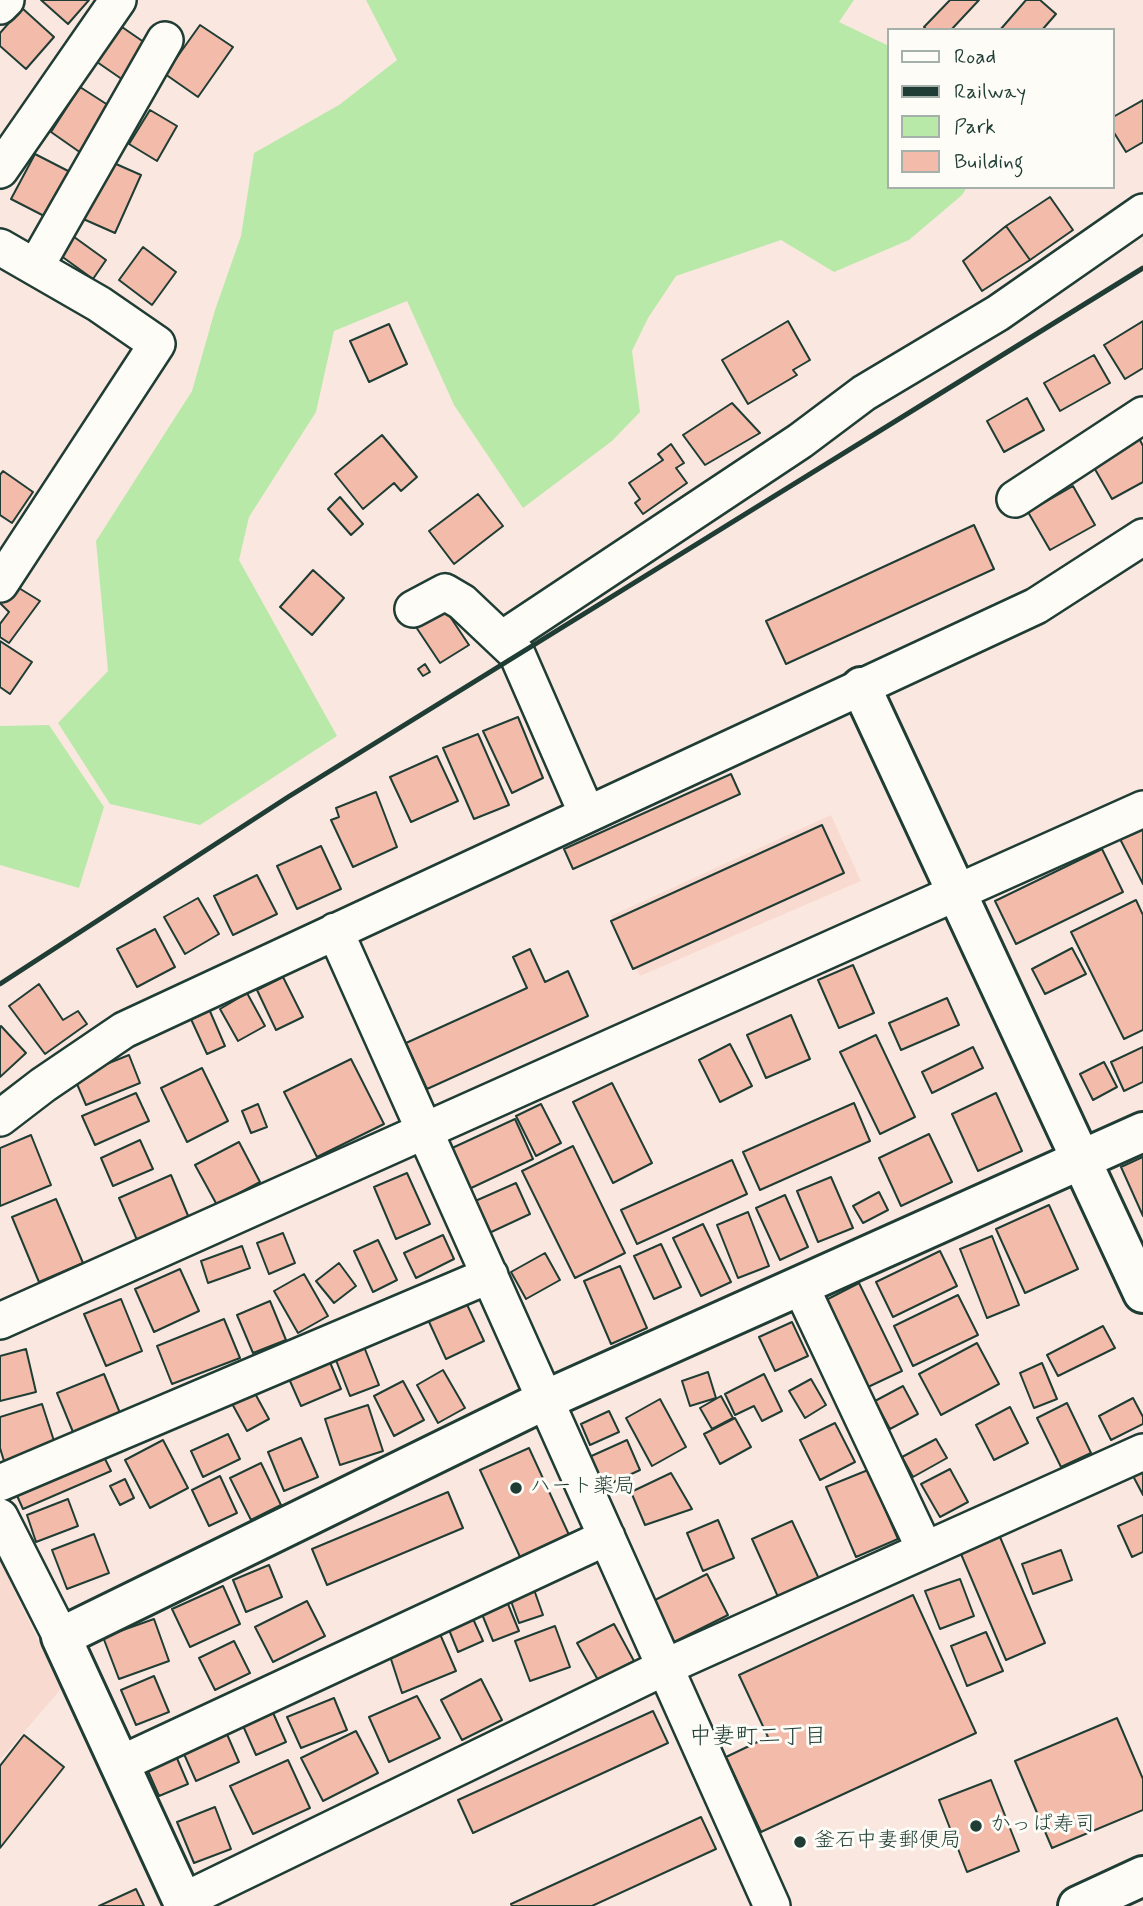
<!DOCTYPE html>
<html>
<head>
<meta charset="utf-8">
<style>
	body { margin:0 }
	#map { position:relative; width:1143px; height:1906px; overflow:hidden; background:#fae8e0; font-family:Mynerve,sans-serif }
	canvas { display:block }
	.legend { position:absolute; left:887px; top:28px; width:228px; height:161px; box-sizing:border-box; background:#fdfcf7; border:2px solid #a4b0a9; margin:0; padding:9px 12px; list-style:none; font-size:21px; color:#1f3d34 }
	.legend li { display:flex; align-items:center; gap:14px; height:35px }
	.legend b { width:35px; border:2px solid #a4b0a9 }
</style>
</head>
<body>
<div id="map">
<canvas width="1143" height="1906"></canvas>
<ul class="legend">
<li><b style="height:9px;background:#fdfcf7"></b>Road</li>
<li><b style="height:9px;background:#1f3d34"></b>Railway</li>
<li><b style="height:19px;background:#b9e9a8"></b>Park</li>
<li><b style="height:19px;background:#f3bbaa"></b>Building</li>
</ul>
</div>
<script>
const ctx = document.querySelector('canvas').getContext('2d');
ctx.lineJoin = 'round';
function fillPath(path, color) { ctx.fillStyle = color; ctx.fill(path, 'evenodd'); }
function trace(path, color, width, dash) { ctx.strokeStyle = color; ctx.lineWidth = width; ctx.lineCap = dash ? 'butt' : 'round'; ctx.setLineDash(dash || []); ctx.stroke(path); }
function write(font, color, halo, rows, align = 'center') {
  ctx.font = font + ' Mynerve,"Klee One",sans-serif'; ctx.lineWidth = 6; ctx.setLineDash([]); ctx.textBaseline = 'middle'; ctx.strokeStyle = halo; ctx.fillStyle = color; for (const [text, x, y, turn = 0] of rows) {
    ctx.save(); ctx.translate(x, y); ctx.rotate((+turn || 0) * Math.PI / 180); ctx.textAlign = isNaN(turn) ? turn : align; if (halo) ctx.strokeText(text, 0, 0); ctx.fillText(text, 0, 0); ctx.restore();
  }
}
const built = new Path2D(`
	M831 815 861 881 640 976 611 916Z
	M0 1560 61 1689 0 1760Z`);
const green = new Path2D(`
	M366 0H854L839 22 889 46V187H967L962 195 909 240 834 272 781 240 676 276 648 318 632 351 640 412 612 441 523 508 454 405 407 301 334 331 316 412 249 517 239 560 337 736 200 825 110 804 58 723 108 671 96 541 192 391 215 310 241 236 254 153 339 105 397 60Z
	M49 725 104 807 79 888 0 865V726Z`);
const building = new Path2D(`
	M41 0H89L68 24Z
	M950 0H979L951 30H927L924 27Z
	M1026 0H1040L1056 14 1042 30H1000Z
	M22 8 54 37 26 69 0 46V33Z
	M200 25 233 47 198 97 165 74Z
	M122 27 151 47 126 82 97 62Z
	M80 87 111 107 81 153 51 132Z
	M1143 100V142L1126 152 1113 131V117Z
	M150 110 177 126 157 161 129 144Z
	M35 154 74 174 50 219 11 199Z
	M107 160 141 175 115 233 81 218Z
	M1050 197 1073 230 1030 260 1006 226Z
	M1006 226 1030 260 982 291 963 261Z
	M70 234 106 260 93 279 57 253Z
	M143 247 176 272 152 305 119 280Z
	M788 321 810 360 793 370 797 375 748 404 722 360Z
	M1143 321V368L1125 379 1104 345Z
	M389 324 407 364 369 382 350 341Z
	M1094 355 1110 383 1060 411 1044 383Z
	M1027 398 1044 430 1004 452 987 421Z
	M732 403 760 433 705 465 683 435Z
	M382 435 417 477 401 491 394 483 363 509 335 474Z
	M1139 438 1143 446V482L1112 499 1092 464Z
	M671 444 684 463 676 468 687 483 643 514 635 503 640 499 629 483 663 460 658 454Z
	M3 471 33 492 12 523 0 515V475Z
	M1073 486 1095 525 1050 550 1028 512Z
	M478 494 503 526 454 564 429 531Z
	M340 497 363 524 351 535 328 509Z
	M974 525 994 569 786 664 766 621Z
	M313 570 344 598 312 635 280 607Z
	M14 585 40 601 9 643 0 637V624L9 612 0 603Z
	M445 609 469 645 440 663 416 627Z
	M0 641 32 662 10 694 0 687Z
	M425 664 430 672 423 676 418 669Z
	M518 717 543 778 512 793 483 731Z
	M478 734 509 805 474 819 443 748Z
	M437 756 458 801 411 822 390 777Z
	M731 774 740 794 573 869 564 849Z
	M376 792 397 847 353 867 331 820 339 817 336 808Z
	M822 825 844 873 633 969 611 921Z
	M1143 825V884L1119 837Z
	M321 846 341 889 297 909 277 866Z
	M1102 849 1123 892 1016 944 995 901Z
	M257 875 277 914 233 935 214 896Z
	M198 898 219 934 185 954 164 917Z
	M1136 900 1143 915V1030L1124 1039 1071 932Z
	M155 929 175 967 137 987 117 949Z
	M1072 948 1086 974 1045 994 1032 969Z
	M530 949 545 982 568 971 588 1016 427 1089 406 1043 527 988 513 957Z
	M853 965 874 1013 839 1028 818 980Z
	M283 977 303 1017 276 1030 257 990Z
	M39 984 63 1020 78 1011 87 1024 45 1054 9 1006Z
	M247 993 265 1026 238 1041 220 1009Z
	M947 998 959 1025 901 1050 889 1023Z
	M209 1009 225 1046 207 1054 190 1017Z
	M791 1015 810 1059 766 1078 747 1035Z
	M1 1026 26 1053 0 1077V1027Z
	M876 1035 915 1117 880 1134 840 1052Z
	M730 1044 752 1086 720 1102 699 1060Z
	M973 1047 983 1068 932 1093 922 1072Z
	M1143 1047V1082L1124 1091 1111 1062Z
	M129 1055 140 1083 86 1105 74 1077Z
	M351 1059 384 1124 317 1157 284 1092Z
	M1104 1062 1117 1087 1093 1100 1080 1074Z
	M202 1068 228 1121 187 1142 161 1088Z
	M612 1083 652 1163 613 1183 573 1102Z
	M136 1093 149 1121 95 1145 82 1116Z
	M996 1093 1022 1151 978 1171 952 1114Z
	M854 1103 870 1141 760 1190 743 1152Z
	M258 1104 267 1127 251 1133 242 1111Z
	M541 1104 561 1143 536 1156 516 1116Z
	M515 1119 533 1159 469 1189 450 1149Z
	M929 1134 952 1182 901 1206 879 1158Z
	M31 1135 51 1185 0 1206V1148Z
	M140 1140 153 1169 113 1186 101 1158Z
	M239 1142 260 1182 217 1205 195 1165Z
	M573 1146 625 1253 575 1278 522 1171Z
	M1143 1157V1216L1121 1167Z
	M732 1160 747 1194 637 1244 621 1210Z
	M407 1173 430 1224 396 1239 374 1187Z
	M171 1175 189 1218 137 1240 119 1198Z
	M831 1177 853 1228 818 1242 797 1191Z
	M516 1183 530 1214 487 1234 473 1202Z
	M879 1192 888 1210 863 1223 853 1206Z
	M785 1195 808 1247 780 1260 756 1208Z
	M56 1199 83 1263 39 1282 12 1217Z
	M1049 1205 1078 1269 1025 1293 996 1229Z
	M748 1212 769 1266 738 1278 717 1225Z
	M703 1224 731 1282 701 1296 673 1238Z
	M283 1233 295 1263 269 1274 257 1243Z
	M443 1235 454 1259 416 1278 404 1253Z
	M992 1236 1019 1305 987 1318 960 1249Z
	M378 1240 397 1280 373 1292 354 1251Z
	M661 1244 681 1287 654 1299 634 1256Z
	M242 1246 250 1268 208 1283 201 1261Z
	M940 1251 957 1286 893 1317 876 1282Z
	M545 1253 560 1280 526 1299 511 1272Z
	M339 1263 356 1286 334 1303 316 1281Z
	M620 1266 647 1328 611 1344 584 1281Z
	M180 1269 199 1311 154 1332 135 1289Z
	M304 1274 328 1316 298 1333 274 1291Z
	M859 1283 902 1371 868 1387 826 1300Z
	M958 1295 978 1335 913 1366 894 1326Z
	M463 1296 484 1341 446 1359 425 1313Z
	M121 1299 142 1351 106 1366 84 1314Z
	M270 1301 286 1340 253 1353 237 1315Z
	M224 1319 240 1358 172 1384 157 1346Z
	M792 1322 808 1356 775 1371 759 1337Z
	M1103 1326 1115 1348 1058 1376 1047 1355Z
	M361 1339 379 1385 350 1396 332 1350Z
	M977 1343 999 1384 941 1415 919 1374Z
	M26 1349 36 1392 0 1401V1356Z
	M327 1355 341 1389 301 1406 286 1372Z
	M1042 1363 1057 1399 1034 1408 1020 1373Z
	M443 1370 465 1408 438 1423 417 1385Z
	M708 1372 716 1398 690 1406 682 1381Z
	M104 1374 120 1413 73 1432 57 1393Z
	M764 1374 782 1411 762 1421 754 1406 735 1415 725 1394Z
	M811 1379 826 1405 805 1418 789 1391Z
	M403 1381 424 1420 394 1436 374 1396Z
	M903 1386 918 1414 890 1429 875 1401Z
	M252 1388 269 1419 247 1431 230 1400Z
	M721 1396 733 1418 712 1429 700 1408Z
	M1133 1398 1143 1417V1424L1111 1440 1099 1416Z
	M660 1399 686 1447 652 1466 626 1418Z
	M1067 1403 1091 1453 1061 1467 1037 1418Z
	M42 1404 55 1444 4 1461 0 1448V1417Z
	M368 1405 383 1451 340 1465 325 1419Z
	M1010 1407 1028 1443 994 1460 976 1425Z
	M609 1411 619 1432 590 1445 581 1424Z
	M735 1418 751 1447 720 1464 704 1434Z
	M835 1423 855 1462 820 1480 800 1440Z
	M228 1434 240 1459 203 1477 191 1451Z
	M301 1438 318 1477 284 1491 268 1452Z
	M936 1439 947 1458 913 1477 902 1457Z
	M163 1440 188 1488 150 1508 125 1460Z
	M627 1440 640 1470 601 1488 587 1458Z
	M529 1448 570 1537 521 1559 480 1470Z
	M101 1451 111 1471 23 1509 14 1489Z
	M261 1463 281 1505 251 1520 230 1478Z
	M950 1469 968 1502 940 1517 921 1484Z
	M1143 1469V1495L1132 1474Z
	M868 1470 898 1539 856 1557 826 1487Z
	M671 1473 692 1509 645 1525 631 1492Z
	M220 1476 237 1513 209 1526 192 1490Z
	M125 1479 134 1498 120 1505 110 1486Z
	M448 1492 463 1528 327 1585 312 1549Z
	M68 1499 78 1526 36 1542 27 1515Z
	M1143 1515V1552L1132 1557 1118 1526Z
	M718 1520 734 1558 703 1571 687 1533Z
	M792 1521 820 1581 779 1599 752 1539Z
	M94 1534 109 1573 67 1589 52 1550Z
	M1000 1537 1045 1643 1006 1660 961 1554Z
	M1061 1550 1072 1580 1033 1594 1022 1564Z
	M269 1565 282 1597 246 1612 233 1580Z
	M707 1574 728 1615 674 1642 653 1601Z
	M960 1579 974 1616 940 1629 925 1591Z
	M532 1584 543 1615 519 1623 508 1593Z
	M223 1586 240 1624 190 1647 172 1609Z
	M503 1592 519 1631 493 1641 477 1602Z
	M913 1595 976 1733 761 1832 726 1757 768 1737 739 1675Z
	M307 1601 325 1636 273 1662 255 1627Z
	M469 1610 483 1641 458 1652 445 1620Z
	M154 1619 169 1661 119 1679 103 1637Z
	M614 1624 634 1661 598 1680 577 1643Z
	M555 1626 570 1667 530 1681 515 1641Z
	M986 1632 1003 1671 967 1686 951 1646Z
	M440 1634 456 1671 402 1693 389 1653Z
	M234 1641 250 1673 215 1690 199 1658Z
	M154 1676 169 1712 136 1725 121 1690Z
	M481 1679 502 1720 462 1740 441 1700Z
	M417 1696 440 1738 389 1762 369 1717Z
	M334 1698 347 1730 301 1748 287 1717Z
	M270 1706 286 1742 256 1755 240 1719Z
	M653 1711 668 1743 473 1833 458 1800Z
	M1117 1718 1143 1779V1810L1052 1848 1015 1761Z
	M223 1725 239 1762 196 1781 180 1745Z
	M356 1731 378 1773 323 1801 301 1758Z
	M24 1735 64 1767 0 1848V1766Z
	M173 1749 188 1784 159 1796 144 1762Z
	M288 1760 310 1808 253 1834 230 1786Z
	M991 1780 1019 1851 967 1872 939 1800Z
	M215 1807 231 1849 194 1863 177 1822Z
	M701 1817 716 1849 592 1906H512L511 1904Z
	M136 1889 144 1906H99Z`);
const minor = new Path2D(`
	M0 6 6 0
	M0 170 118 0
	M0 247 99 304 157 344 0 584
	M36 266 165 40
	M1015 499 1143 415
	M413 609 445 592 462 602 517 654 587 814
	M502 639 800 441 864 393 998 313 1143 212
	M335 931 772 1906
	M0 1118 43 1085 124 1030 1036 606 1143 537
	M800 1285 925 1550
	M0 1321 1143 809
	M0 1483 490 1275
	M0 1517 61 1637
	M120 1764 607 1537
	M183 1901 665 1667 1143 1452`);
const tertiary = new Path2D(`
	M861 687 1143 1293
	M185 1906 61 1637 545 1400 1143 1132`);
const trunk = new Path2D(`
	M1078 1906 1143 1876`);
const rail = new Path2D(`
	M0 984 288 797 1143 268`);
const markers = [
	[516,1488,7,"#1f3d34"],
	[976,1826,7,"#1f3d34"],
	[800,1842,7,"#1f3d34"]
];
const poiNames = [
	["ハート薬局",530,1488],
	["かっぱ寿司",990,1826],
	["釜石中妻郵便局",814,1842]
];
const neighbourhoodNames = [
	["中妻町二丁目",758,1738]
];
fillPath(built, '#f8dad0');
fillPath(green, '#b9e9a8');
fillPath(building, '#f3bbaa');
trace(building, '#1f3d34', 2);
trace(minor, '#1f3d34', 40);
trace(tertiary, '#1f3d34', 44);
trace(trunk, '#1f3d34', 44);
trace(minor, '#fdfcf7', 35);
trace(tertiary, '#fdfcf7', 38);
trace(trunk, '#fdfcf7', 38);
trace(rail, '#1f3d34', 5);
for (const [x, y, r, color] of markers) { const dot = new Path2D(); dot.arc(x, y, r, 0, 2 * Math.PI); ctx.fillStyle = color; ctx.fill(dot); trace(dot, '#fdfcf7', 2.5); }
write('21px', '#1f3d34', '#fdfcf7', poiNames, 'left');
write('23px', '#1f3d34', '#fdfcf7', neighbourhoodNames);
</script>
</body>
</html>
